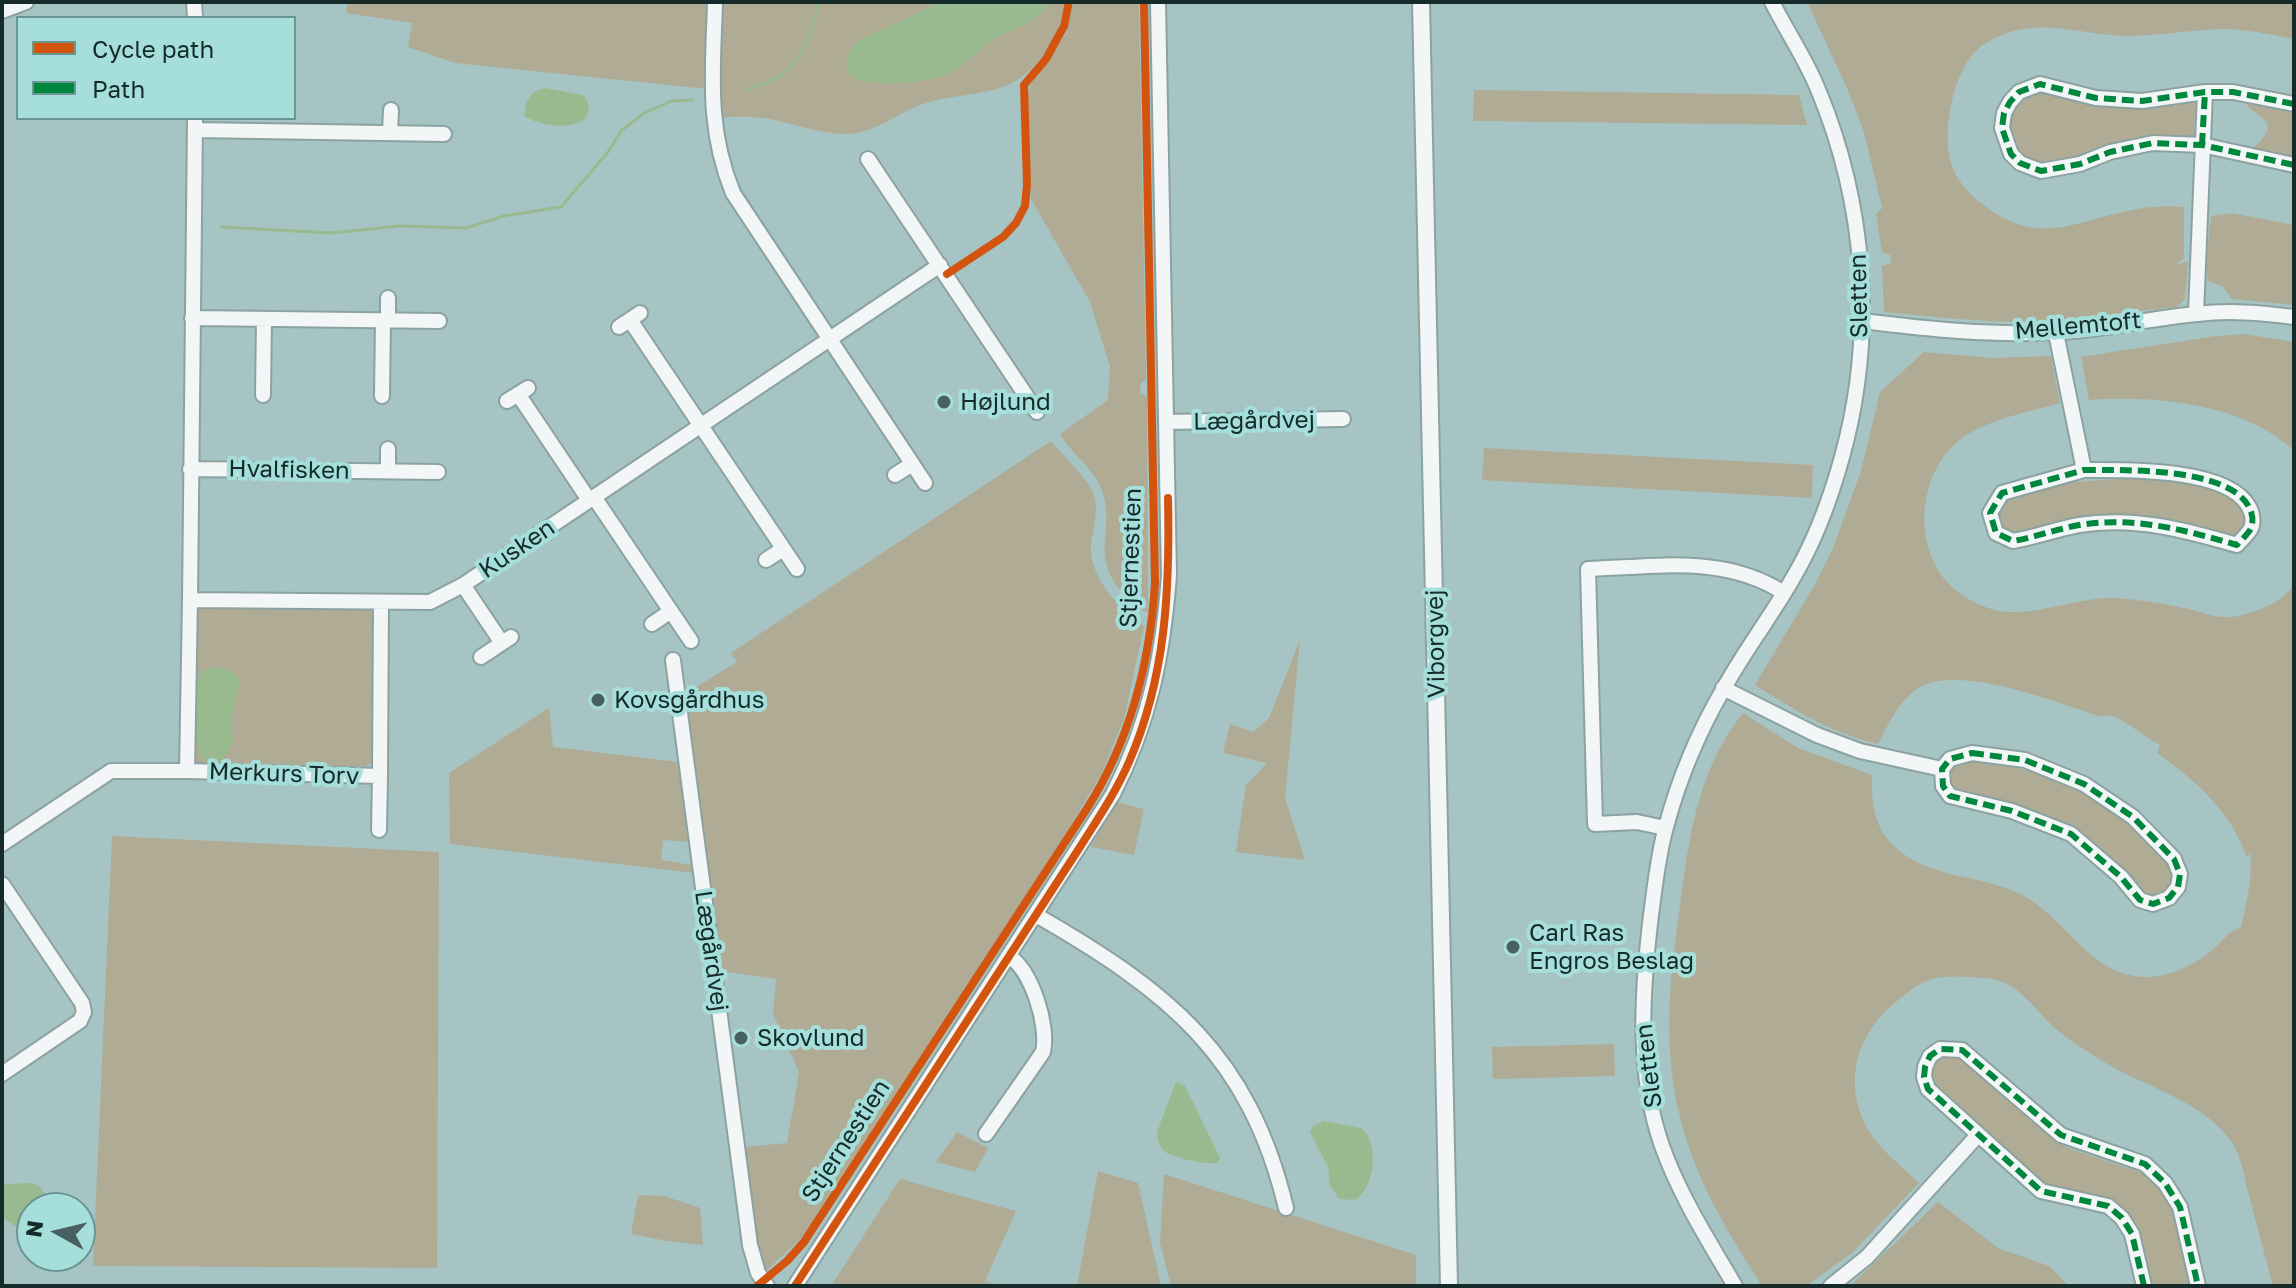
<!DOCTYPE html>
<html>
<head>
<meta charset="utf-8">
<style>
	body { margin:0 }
	#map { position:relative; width:2296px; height:1288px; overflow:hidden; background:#a6c4c3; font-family:"Golos Text",sans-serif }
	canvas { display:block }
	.frame { position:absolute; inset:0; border:4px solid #142b2a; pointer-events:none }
	.legend { position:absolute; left:16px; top:16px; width:280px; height:104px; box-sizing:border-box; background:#a6dedb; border:2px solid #6c9694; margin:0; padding:10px 14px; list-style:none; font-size:24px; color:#142b2a }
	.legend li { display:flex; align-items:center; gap:16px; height:40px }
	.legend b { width:40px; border:2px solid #6c9694 }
	.north { position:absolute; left:16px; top:1192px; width:80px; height:80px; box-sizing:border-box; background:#a6dedb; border:2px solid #6c9694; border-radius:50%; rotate:278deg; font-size:22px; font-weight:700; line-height:32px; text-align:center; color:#142b2a }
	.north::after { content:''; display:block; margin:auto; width:28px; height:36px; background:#476160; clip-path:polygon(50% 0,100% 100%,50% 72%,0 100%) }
</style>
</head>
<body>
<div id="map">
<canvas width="2296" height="1288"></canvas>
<div class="frame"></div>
<ul class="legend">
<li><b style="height:10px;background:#d3540f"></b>Cycle path</li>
<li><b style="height:10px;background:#00873e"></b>Path</li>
</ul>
<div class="north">N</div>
</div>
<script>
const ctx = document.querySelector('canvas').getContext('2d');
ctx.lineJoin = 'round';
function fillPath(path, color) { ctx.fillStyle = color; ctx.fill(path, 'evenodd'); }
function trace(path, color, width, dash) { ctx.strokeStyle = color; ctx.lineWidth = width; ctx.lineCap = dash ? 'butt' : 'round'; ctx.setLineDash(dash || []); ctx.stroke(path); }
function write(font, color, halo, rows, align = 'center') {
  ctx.font = font + ' "Golos Text",sans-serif'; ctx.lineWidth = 8; ctx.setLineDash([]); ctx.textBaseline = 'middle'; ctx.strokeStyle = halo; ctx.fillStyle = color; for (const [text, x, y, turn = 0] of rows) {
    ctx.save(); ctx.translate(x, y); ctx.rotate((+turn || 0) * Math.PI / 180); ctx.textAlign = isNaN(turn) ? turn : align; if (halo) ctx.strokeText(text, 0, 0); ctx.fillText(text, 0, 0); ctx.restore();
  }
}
const green = new Path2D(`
	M348 2H708L707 89 455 63 408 47 412 23 346 13Z
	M723 2H1065C1059 38 1035 79 997 89 972 96 944 96 920 105 895 115 875 133 847 134 818 134 791 122 763 118 749 116 734 117 721 117Z
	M1074 2H1139L1146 379 1141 383 1140 393 1147 397 1148 612C1138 611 1134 604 1128 598 1085 557 1118 531 1101 488 1093 468 1071 453 1060 434L1108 400 1110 367 1090 302 1031 199 1028 94 1030 85 1066 33Z
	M1807 2H2294V39C2268 34 2242 28 2216 29 2185 31 2155 36 2125 36 2084 35 2045 19 2005 34 1997 37 1984 43 1978 49 1952 72 1940 137 1953 169 1965 197 2004 224 2034 228 2064 231 2095 218 2123 212 2144 207 2163 205 2184 207V258L2176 264 2188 262 2185 299 2177 307C2142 310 2108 316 2074 320 2010 326 1947 318 1884 312L1882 266 1891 263 1890 255 1882 252 1876 214 1882 208 1864 132 1847 88Z
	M1474 90 1799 95 1807 125 1473 121Z
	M2038 92C2072 94 2104 108 2139 108 2153 108 2185 100 2195 103L2194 137C2169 149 2114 150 2084 156 2071 159 2056 166 2042 164 1998 158 1998 105 2038 92Z
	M2248 99 2294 110V159L2250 150 2262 140 2268 129 2267 122 2248 107Z
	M2231 213 2294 225V305L2232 299 2222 286 2208 281 2206 264 2211 216Z
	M2244 334 2294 342V451C2245 403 2153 395 2089 400L2081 357 2216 336Z
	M1924 352 1993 358 2051 356 2060 403C2029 412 1989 419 1962 438 1923 467 1913 528 1938 570 1948 588 1972 603 1991 609 2025 620 2074 598 2111 598 2135 599 2161 603 2184 608 2200 611 2215 619 2232 617 2254 613 2282 604 2294 584L2292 723 2294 1286H2273C2265 1255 2256 1223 2248 1192 2244 1176 2241 1155 2231 1141 2201 1098 2134 1084 2093 1055 2081 1047 2069 1040 2058 1031 2038 1014 2020 983 1992 979 1973 977 1944 974 1926 981 1917 985 1908 992 1901 998 1861 1027 1843 1073 1863 1120 1874 1145 1899 1164 1919 1183L1853 1252 1806 1286H1762C1728 1233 1695 1179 1680 1117 1663 1049 1669 981 1679 913 1688 842 1697 770 1743 713L1798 748 1872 775C1871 800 1874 829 1895 847 1930 880 1984 874 2024 896 2066 919 2090 974 2142 977 2168 978 2194 966 2213 949 2224 940 2228 931 2241 928L2250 883 2251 852 2247 858C2232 812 2195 780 2157 753L2160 745C2148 739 2124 720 2113 716 2107 715 2101 717 2095 715 2054 701 1963 666 1922 686 1900 697 1889 724 1878 744 1833 734 1794 710 1755 685L1814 586 1833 548 1861 471 1880 392Z
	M1051 441C1062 455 1089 479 1094 495 1099 510 1093 529 1091 545 1089 578 1119 608 1144 626L1124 719 1102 773 1071 825 807 1233 765 1272 755 1236 744 1147 787 1143 799 1072 773 1014 776 979 720 971 683 695 737 662 731 653Z
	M1484 448 1813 465 1812 498 1482 480Z
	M2133 478C2158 480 2247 485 2246 520 2246 531 2239 534 2230 538L2162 521 2015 537 2001 529 1997 515 2005 500 2061 483Z
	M203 605 368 608 374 615V756L370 764 360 769 200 765 195 761V612Z
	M1300 640 1285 798 1305 860 1236 852 1246 785 1267 763 1223 753 1230 724 1253 732 1269 718Z
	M549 708 553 747 678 762 690 842 663 840 661 860 692 865 694 873 450 844 449 773Z
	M1964 760C2046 764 2117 804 2170 865L2173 871 2171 888 2159 897H2149L2084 840 1962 796 1949 786C1947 772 1951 766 1964 760Z
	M1116 802 1144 809 1134 855 1091 847Z
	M112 836 439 852 437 1268 93 1266Z
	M1614 1044 1615 1076 1493 1079 1492 1047Z
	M1950 1055 1959 1057 2055 1141 2068 1148 2142 1173C2179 1200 2181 1245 2191 1286H2149L2127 1217 2040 1184 1931 1085 1930 1068 1934 1060Z
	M957 1132 988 1148 975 1172 936 1162Z
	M1098 1171 1138 1183 1161 1286H1077Z
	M1164 1174 1416 1255V1286H1171L1160 1243Z
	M900 1179 1016 1211 985 1281 1000 1286H831Z
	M638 1195 664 1196 700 1208 703 1245 667 1241 631 1234Z
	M1938 1202 1998 1248 2049 1266 2069 1286H1850Z`);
const water = new Path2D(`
	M940 2H1050C1037 26 1010 28 990 42 972 55 963 70 940 77 914 84 815 97 856 42Z
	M545 88 583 95C590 103 590 108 586 118 570 131 541 126 524 116L526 103 533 92Z
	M211 667C254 669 236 693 231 719 229 727 236 736 232 745 229 750 224 756 221 761L203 759 196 739 198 680 203 671Z
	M1176 1082 1185 1086 1220 1158 1218 1163C1207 1165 1172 1158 1164 1151 1159 1146 1157 1138 1157 1132Z
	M1324 1121 1361 1128C1381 1143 1374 1189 1355 1200L1339 1199 1330 1185 1328 1167 1310 1132 1313 1126Z
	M27 1183 38 1185 46 1195 45 1207 32 1208V1225C18 1229 12 1226 2 1216V1185Z`);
const stream = new Path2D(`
	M746 90C757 86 772 82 781 75 804 58 814 29 818 2
	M222 227 331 233 400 226 466 228 504 216 561 207 608 152 622 130 643 114 671 101 692 100`);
const minor = new Path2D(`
	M194 2 195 18
	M715 2C713 71 706 127 733 193L925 483
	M2 11 26 2
	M2294 104 2233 92H2205L2142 101 2096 98 2040 84 2019 92 2010 102 2004 113 2002 128 2011 154 2020 163 2041 171 2080 164 2110 152 2153 143 2202 145 2294 165
	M195 130 444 134
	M390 133 391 110
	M868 159 1037 412
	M2196 314 2205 92
	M192 318 439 321
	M388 320V298
	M630 320 797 569
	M1863 321C1926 329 1993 336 2058 332 2105 330 2150 318 2197 314 2230 310 2261 313 2294 317
	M619 327 640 313
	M2056 333 2084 470
	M518 394 589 500
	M263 395 264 319
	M382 396 383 320
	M507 401 528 388
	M1166 422 1343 419
	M190 469 438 472
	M2084 470C2124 470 2228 467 2249 507 2253 514 2254 524 2250 530 2247 535 2241 540 2237 545 2185 530 2134 516 2079 525 2057 529 2036 537 2013 541L1996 533 1990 513 2002 493Z
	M388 471V449
	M895 475 912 464
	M594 497 691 641
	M766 560 783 549
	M190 600 195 118
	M652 624 671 611
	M502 643 463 585 940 265
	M481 657 511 637
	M673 660 750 1245 758 1273 767 1286
	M1723 688 1817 735 1860 751 1942 769
	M1972 753 2025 760 2084 784 2133 817 2174 859 2180 874 2178 887 2169 898 2153 904 2140 900 2121 877 2071 834 2012 811 1950 796 1943 786 1942 769 1950 759Z
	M187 771 380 776 381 602
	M1665 828 1637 822 1595 824 1588 569C1655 567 1724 554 1784 593
	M379 830 380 776
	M2 844 111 771H187L190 600 430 602 463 585
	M2 884 82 1003 84 1012 80 1021 2 1074
	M1036 915C1168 991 1249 1054 1286 1208
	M986 1134 1043 1052C1049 1026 1032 971 1009 956
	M795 1286 1113 794C1150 721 1163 656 1169 575L1158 2
	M1735 1286C1708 1240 1680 1196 1662 1146 1636 1072 1642 991 1651 915 1655 886 1658 855 1666 827 1679 778 1699 731 1724 688 1745 650 1772 615 1793 578 1815 541 1831 497 1842 457 1876 335 1866 203 1817 87 1805 58 1786 30 1772 2
	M1831 1286 1867 1257 1978 1135
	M2144 1286 2132 1234 2122 1218 2108 1206 2041 1191 1928 1089 1924 1077 1925 1067 1930 1056 1940 1049 1962 1050 2061 1135 2145 1164 2165 1183 2180 1207 2198 1286`);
const major = new Path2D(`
	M1421 2 1449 1286`);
const quiet = new Path2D(`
	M2294 104 2233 92H2205L2142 101 2096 98 2040 84 2019 92 2010 102 2004 113 2002 128 2011 154 2020 163 2041 171 2080 164 2110 152 2153 143 2202 145 2294 165
	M2202 145 2205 92
	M2084 470C2124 470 2228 467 2249 507 2253 514 2254 524 2250 530 2247 535 2241 540 2237 545 2185 530 2134 516 2079 525 2057 529 2036 537 2013 541L1996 533 1990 513 2002 493Z
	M1972 753 2025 760 2084 784 2133 817 2174 859 2180 874 2178 887 2169 898 2153 904 2140 900 2121 877 2071 834 2012 811 1950 796 1943 786 1942 769 1950 759Z
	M2144 1286 2132 1234 2122 1218 2108 1206 2041 1191 1928 1089 1924 1077 1925 1067 1930 1056 1940 1049 1962 1050 2061 1135 2145 1164 2165 1183 2180 1207 2198 1286`);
const cycleway = new Path2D(`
	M947 274 1003 237 1016 223 1025 206 1027 185 1024 85 1046 59 1064 26 1069 2
	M757 1286 787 1261 804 1242 1088 807C1130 740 1150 662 1155 583L1144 2
	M795 1286 1080 847C1097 820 1116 792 1129 762 1166 677 1170 589 1168 498`);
const markers = [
	[944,402,8,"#476160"],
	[598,700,8,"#476160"],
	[1513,947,8,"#476160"],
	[741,1038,8,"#476160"]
];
const streetNames = [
	["Sletten",1859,296,-91],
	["Mellemtoft",2078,326,-5],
	["Lægårdvej",1254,421,-1],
	["Hvalfisken",289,470,1],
	["Kusken",517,549,-34],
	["Stjernestien",1131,558,-88],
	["Viborgvej",1436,644,-91],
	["Merkurs Torv",284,774,2],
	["Lægårdvej",711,951,82],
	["Sletten",1649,1066,-97],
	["Stjernestien",846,1141,-57]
];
const poiNames = [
	["Højlund",960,402],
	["Kovsgårdhus",614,700],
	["Carl Ras",1529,933],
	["Engros Beslag",1529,961],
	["Skovlund",757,1038]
];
fillPath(green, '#b0ab94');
fillPath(water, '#98ba8e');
trace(stream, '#98ba8e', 3);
trace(minor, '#8ba2a1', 18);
trace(major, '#8ba2a1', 20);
trace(minor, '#f2f6f6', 14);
trace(major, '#f2f6f6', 16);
trace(quiet, '#00873e', 6, [12, 6]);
trace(cycleway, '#d3540f', 8);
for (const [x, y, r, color] of markers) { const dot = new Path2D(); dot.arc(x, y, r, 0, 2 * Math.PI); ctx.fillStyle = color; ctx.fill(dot); trace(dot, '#a6dedb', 3); }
write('24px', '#142b2a', '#a6dedb', streetNames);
write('24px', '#142b2a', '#a6dedb', poiNames, 'left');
</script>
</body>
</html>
